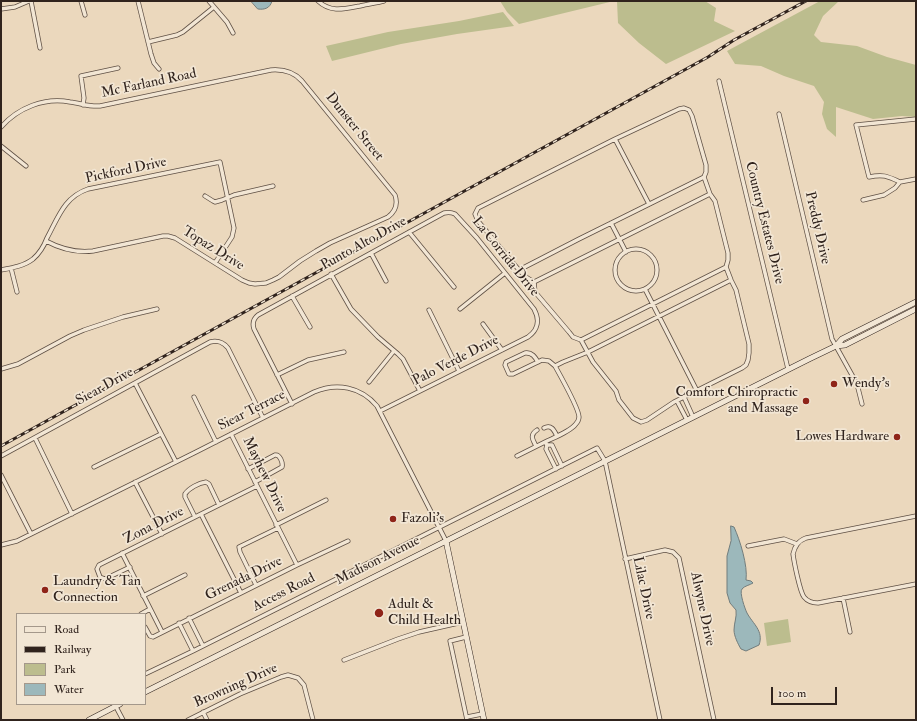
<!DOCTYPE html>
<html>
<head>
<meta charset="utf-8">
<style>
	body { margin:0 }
	#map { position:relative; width:917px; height:721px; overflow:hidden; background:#ebd8bd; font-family:"IM FELL Double Pica",serif }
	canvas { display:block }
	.frame { position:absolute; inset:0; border:2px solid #30231d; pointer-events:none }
	.legend { position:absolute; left:16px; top:613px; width:130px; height:92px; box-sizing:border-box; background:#f2e6d4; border:1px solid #a4988b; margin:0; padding:5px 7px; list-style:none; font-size:12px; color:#30231d }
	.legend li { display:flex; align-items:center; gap:8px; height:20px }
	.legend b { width:20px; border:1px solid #a4988b }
	.scale { position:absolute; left:771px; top:687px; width:66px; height:18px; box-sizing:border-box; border:2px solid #30231d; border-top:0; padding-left:5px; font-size:12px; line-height:14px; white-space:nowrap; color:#30231d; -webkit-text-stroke:3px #f2e6d4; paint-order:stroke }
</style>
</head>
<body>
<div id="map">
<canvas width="917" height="721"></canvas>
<div class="frame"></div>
<ul class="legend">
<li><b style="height:5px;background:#f2e6d4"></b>Road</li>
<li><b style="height:5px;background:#30231d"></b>Railway</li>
<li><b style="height:11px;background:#bcbd8e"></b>Park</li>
<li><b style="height:11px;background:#9cb8bb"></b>Water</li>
</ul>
<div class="scale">100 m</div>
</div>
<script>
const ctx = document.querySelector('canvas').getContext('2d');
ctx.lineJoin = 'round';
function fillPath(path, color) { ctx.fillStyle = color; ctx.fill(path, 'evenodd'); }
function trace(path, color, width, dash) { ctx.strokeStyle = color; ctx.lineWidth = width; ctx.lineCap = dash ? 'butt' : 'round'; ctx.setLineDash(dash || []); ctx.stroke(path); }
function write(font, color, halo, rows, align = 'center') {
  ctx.font = font + ' "IM FELL Double Pica",serif'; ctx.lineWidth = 3.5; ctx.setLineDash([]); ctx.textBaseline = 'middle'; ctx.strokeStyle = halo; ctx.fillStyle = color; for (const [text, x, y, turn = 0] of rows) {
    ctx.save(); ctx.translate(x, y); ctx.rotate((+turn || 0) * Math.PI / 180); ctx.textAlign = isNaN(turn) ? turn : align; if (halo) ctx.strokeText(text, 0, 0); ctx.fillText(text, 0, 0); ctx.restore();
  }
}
const green = new Path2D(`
	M500 1H614L519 24 507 12Z
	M617 1H705L716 8 714 21 735 31 666 64 639 43 618 23Z
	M820 1H839L823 16 814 35 821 42 857 46 887 57 916 65V117L902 116 873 119 836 107V137L827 129 822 114 824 102 814 86 784 76 761 66 735 64 727 51Z
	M503 12 514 26 457 34 401 44 332 61 326 46 388 32 459 21Z
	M788 619 791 642 767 646 764 623Z`);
const water = new Path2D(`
	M251 1H272C270 8 265 10 258 9Z
	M731 526 734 527C740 540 748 566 746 580L751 581 753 583C750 585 744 586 742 589 739 592 745 609 747 613 753 624 764 631 759 645L746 651 741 649C738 644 734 636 734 630 734 623 737 617 736 610L730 603 727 593V556L731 541Z`);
const street = new Path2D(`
	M31 1 40 48
	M81 1 85 15
	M138 1 151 54 154 63 159 69
	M209 1 227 22 233 33
	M318 1C331 13 344 9 360 6 368 4 376 3 384 1
	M1 9 15 7 29 1
	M148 42 177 35 183 32 214 7
	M719 81 788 369
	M83 105 84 98 81 76 118 68
	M684 108 689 110 692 116 706 165V172L704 177 710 194 715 201 728 253V260L726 267 731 280 736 290 749 344V353L748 360 746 365 742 368 674 402 647 420 641 422 633 418 619 400 616 391 593 362 581 340 573 337 569 332 535 292 534 282 526 277 519 270 478 221 475 214 478 208 615 139 679 109Z
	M779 114 832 339 857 384 862 404
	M1 127C18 108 44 97 70 102 80 103 89 107 100 106L271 70C284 69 294 72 302 81L395 195C398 204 396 211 388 217L330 243 316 251 300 261 279 277 273 280 266 283 255 284 249 283 242 280 175 238 168 236H163L93 251C76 253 61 249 46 241
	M615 139 649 204
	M1 146 26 166
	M900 182C887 176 883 174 869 177L856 125 916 119
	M205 196 213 201 215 202 222 200 234 195 273 186
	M863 200 884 195 895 188 900 182 916 179
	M611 223 626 252
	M409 232 454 287
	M615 270a21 21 0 1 1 42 0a21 21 0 1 1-42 0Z
	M371 253 386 281
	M11 268 17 292
	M1 270C12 268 24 266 33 259 40 253 44 246 47 238 58 218 64 197 88 189L220 162 234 228 232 237 215 263
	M519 270 579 239 704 177
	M331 274 351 309 378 337 398 354 403 359 420 391
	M534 282 710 194
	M645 289 697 391
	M292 296 310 327
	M460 309 505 273
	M429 310 459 371
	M483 324 502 350
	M581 340 726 267
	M538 362C535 357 532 352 525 353L506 362 505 365 509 374H513L542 360 549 361 555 366
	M1 369 18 364 70 336 84 330 123 317 157 309
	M277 375 308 360 344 352
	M369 382 394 351
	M135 383 176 462
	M194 397 216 442
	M684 397 693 417
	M677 401 687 420
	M292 404 254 329C252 323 253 319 258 315L444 213C448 212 451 212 455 214L477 238 534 309C540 320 538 330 528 337L380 411
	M544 428C551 424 554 430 557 436
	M231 434 297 565
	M35 438 72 514
	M545 442C553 438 569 432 575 425 577 423 579 420 579 417 579 409 560 375 555 366L563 362 588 352 731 280
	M547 445 546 449 556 469
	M536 446C533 440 529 435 537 430
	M1 456 210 342C218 340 223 342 228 348L263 418
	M517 456 545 442 547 445H552L562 466
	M94 467 161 434
	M248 469 275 455C280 454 283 463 282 467L255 482
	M1 475 31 534
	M135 482 162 534
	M201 514 241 593
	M916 516 806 538C798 541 795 546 793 554 794 562 800 592 804 597 808 602 813 603 818 603L916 584
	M195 517 185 497V494C189 488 199 483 206 482L209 484 219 505
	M276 525 326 500
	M1 545 17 541 196 452 314 392C337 382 361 387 377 406L446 541
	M748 546 784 539 797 544
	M122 553 162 632
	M625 559 665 550 673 552 679 558 714 720
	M130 567 105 579 100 577 97 569 99 565 257 486
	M256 585 240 552 239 547 278 528
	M143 596 185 575
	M843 598 850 632
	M141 614 150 609
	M189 618 203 646
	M179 623 193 651
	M145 627 150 636 153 637 297 565 348 541
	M466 637 450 641 467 720
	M344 660 398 639 419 632 463 622
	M145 674 193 651 597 448 605 461 660 720
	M115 705 123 720
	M203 712 207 720
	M467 717 482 714
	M188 720 240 694 281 677 288 675 298 678 304 685 313 720`);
const secondary = new Path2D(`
	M836 346 842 339 916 302
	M446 541 484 720
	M145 692 809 359 836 346 845 345 916 309
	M89 720 120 704`);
const rail = new Path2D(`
	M1 446 708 57 734 40 806 1`);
const markers = [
	[834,384,4,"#8f2418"],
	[806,401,4,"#8f2418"],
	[897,437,4,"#8f2418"],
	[393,519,4,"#8f2418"],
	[45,590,4,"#8f2418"],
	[379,613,5,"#8f2418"]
];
const streetNames = [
	["Mc Farland Road",149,84,-12],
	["Dunster Street",354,127,51],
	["Pickford Drive",126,171,-12],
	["Country Estates Drive",764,223,76],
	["Preddy Drive",817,228,77],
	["Punto Alto Drive",364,244,-29],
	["Topaz Drive",213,249,32],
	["La Corrida Drive",505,257,51],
	["Palo Verde Drive",456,361,-27],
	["Siear Drive",105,387,-29],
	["Siear Terrace",252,411,-27],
	["Mayhew Drive",264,475,64],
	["Zona Drive",154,526,-27],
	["Madison Avenue",378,561,-27],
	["Grenada Drive",244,579,-26],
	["Lilac Drive",643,588,78],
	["Access Road",284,593,-27],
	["Alwyne Drive",702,609,78],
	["Browning Drive",236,686,-24]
];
const poiNames = [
	["Wendy's",842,384],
	["Comfort Chiropractic",798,393,"right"],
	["and Massage",798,409,"right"],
	["Lowes Hardware",889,437,"right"],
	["Fazoli's",401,519],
	["Laundry & Tan",53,582],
	["Connection",53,598],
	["Adult &",388,605],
	["Child Health",388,621]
];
fillPath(green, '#bcbd8e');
fillPath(water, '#9cb8bb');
trace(water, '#717c7c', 1);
trace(street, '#5f5045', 5);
trace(secondary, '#30231d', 6);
trace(street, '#f2e6d4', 3.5);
trace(secondary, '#f2e6d4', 5);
trace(rail, '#30231d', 3);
trace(rail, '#f2e6d4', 1.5, [4.5]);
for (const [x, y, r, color] of markers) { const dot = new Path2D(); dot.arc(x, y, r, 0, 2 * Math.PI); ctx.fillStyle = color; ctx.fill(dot); trace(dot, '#f2e6d4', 1.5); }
write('14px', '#30231d', '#f2e6d4', streetNames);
write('14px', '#30231d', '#f2e6d4', poiNames, 'left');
</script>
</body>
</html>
